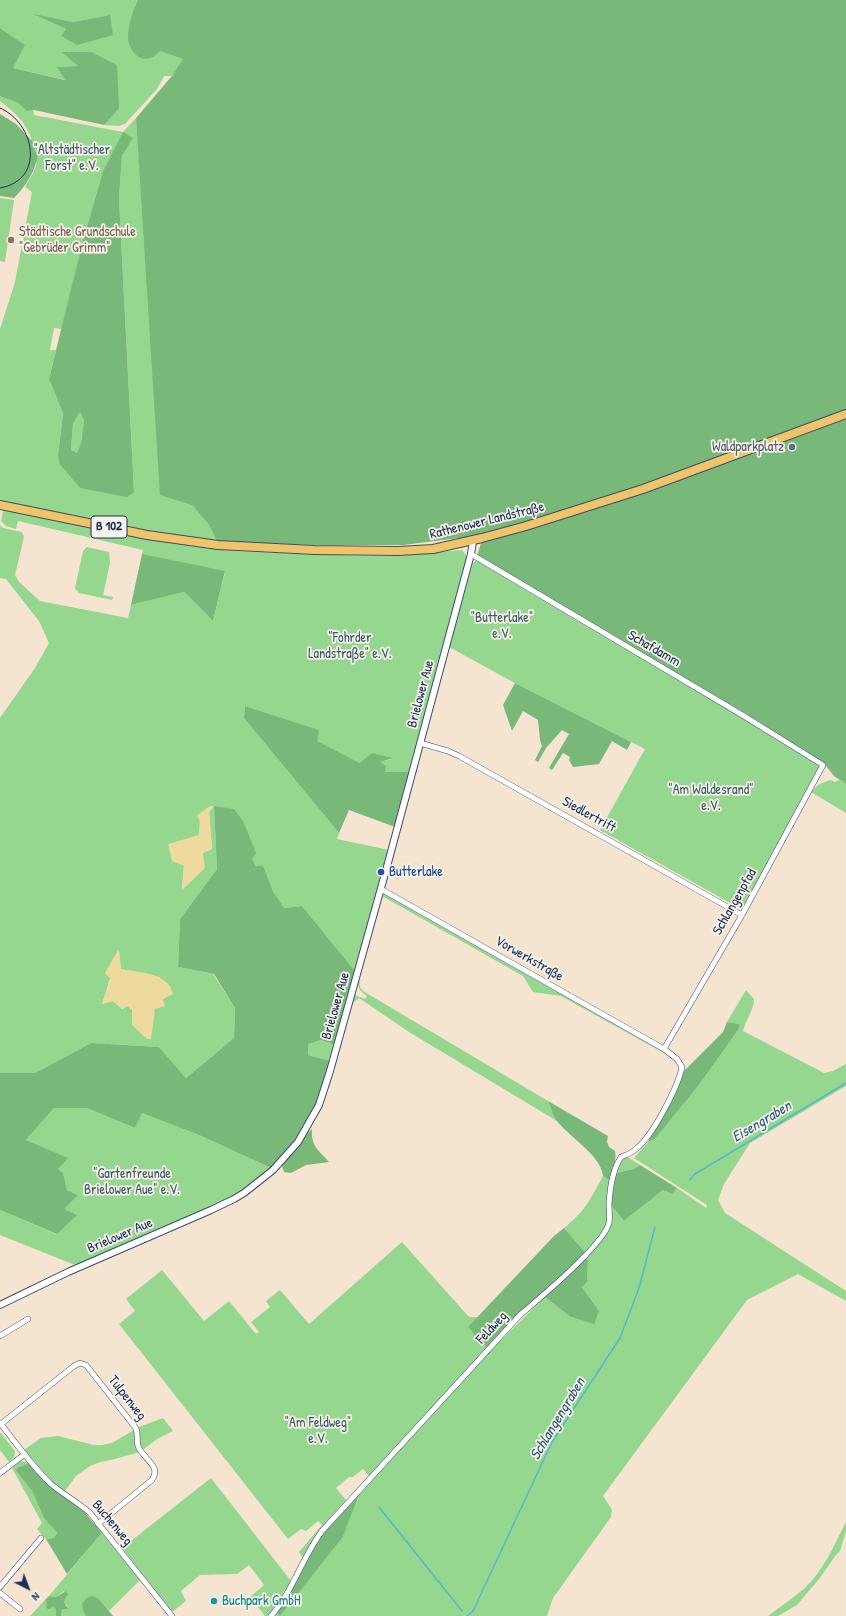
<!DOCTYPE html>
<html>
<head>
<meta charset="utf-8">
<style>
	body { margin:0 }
	#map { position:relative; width:846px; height:1616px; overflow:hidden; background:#f5e4cf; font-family:"Patrick Hand",sans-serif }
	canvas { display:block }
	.north { position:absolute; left:8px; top:1568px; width:40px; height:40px; -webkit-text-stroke:3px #f7f3e8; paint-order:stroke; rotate:138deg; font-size:11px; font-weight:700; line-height:16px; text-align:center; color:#1b2f5e }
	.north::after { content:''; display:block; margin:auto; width:14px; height:18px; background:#1b2f5e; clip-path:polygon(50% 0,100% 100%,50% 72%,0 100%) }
</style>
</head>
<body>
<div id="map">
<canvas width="846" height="1616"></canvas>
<div class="north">N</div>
</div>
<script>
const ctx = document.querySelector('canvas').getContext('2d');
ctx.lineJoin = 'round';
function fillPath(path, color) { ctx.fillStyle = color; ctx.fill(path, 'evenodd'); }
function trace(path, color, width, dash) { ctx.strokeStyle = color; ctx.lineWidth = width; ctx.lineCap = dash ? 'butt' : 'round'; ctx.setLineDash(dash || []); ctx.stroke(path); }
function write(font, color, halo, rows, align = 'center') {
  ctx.font = font + ' "Patrick Hand",sans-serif'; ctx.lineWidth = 3.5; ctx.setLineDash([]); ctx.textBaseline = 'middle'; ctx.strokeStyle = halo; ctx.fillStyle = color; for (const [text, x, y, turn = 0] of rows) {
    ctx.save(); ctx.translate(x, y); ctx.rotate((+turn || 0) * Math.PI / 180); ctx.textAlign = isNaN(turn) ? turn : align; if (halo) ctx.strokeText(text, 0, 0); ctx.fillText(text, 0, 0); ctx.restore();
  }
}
const green = new Path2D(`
	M0 0H138L135 5 160 51 184 59 172 76H164L157 89 125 124 119 126 104 125 119 109 91 52H63L78 66 58 67 66 80 13 68 24 45 0 28ZM35 15 73 22 110 15 61 36 66 29Z
	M0 96C13 102 15 98 26 111L33 110 34 115 123 132 136 118 141 187 192 505 209 525 217 541 197 540 0 501V329L15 282 32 192 25 187C28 181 35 172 36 165 37 162 35 157 34 153 32 129 19 115 0 101ZM123 133 133 138 122 156 119 199 134 491 59 463 58 456 63 413 49 379 56 350H50L54 328 62 329 82 244 103 171Z
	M0 198 14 200 5 262 0 261Z
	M80 412 84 421 81 443 77 453 71 450 73 424Z
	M7 508 134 536 233 551 323 555 394 556 462 550 466 555 467 559 410 772 384 773 379 762 392 759 360 763 316 741 318 730 245 706 244 718 339 833 337 839 389 850 355 971 302 906 284 908 273 891 263 865 256 866 214 806 217 869 180 919 178 967 213 974 235 1008 234 1038 186 1078 159 1047 91 1043 35 1073H0V718L35 668 49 643 39 621 6 579 0 578V525L3 528 22 532 24 537 15 575 19 582 40 601 128 618 131 605 184 592 213 621 225 572 142 554 143 550 18 521 16 529 6 526 1 521 3 511ZM213 807 209 811 212 849 203 853 182 889 184 866 199 835 200 822ZM119 950 121 969 160 977 162 999 155 1008 132 1010 128 1006 122 1009 113 1001 102 1004Z
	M87 547 109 552 110 563 103 595 113 597 112 600 79 593 75 588 83 551Z
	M476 560 820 766 746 905 741 909 600 830 645 749 515 683 449 647 473 563Z
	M830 780 835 782 839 780 846 784V813L811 792 818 785Z
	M384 894H387L659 1049 671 1057 561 996 533 992 523 976 382 896Z
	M359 977 360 987 363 991 548 1101 557 1121 409 1032 359 998 353 1003 355 995 365 999 367 996C359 990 357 988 359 977Z
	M746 990 754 999C754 1010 746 1019 743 1031L824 1073 833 1071 846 1064V1086L750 1143 724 1184 718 1200 725 1213 846 1291V1301L798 1274 747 1300 603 1496 612 1510 611 1517 553 1598 547 1616H275L277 1613 280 1615 343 1537 359 1495 490 1351 545 1297 569 1316 599 1311 582 1287 587 1281 588 1260 585 1258 608 1230 610 1225 611 1205 624 1221 663 1190 672 1194 677 1188 706 1208 707 1205 634 1158 648 1142 655 1139 699 1085 738 1030 740 1024 727 1022Z
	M321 1040 335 1045 331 1061 308 1055V1044Z
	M54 1108H87L135 1128 142 1113 199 1135 271 1168 238 1194 199 1213 75 1265 0 1235V1210L56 1234 76 1215 63 1209 78 1195 67 1190 63 1173 58 1169 67 1158 26 1140Z
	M625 1158H629L640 1165 634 1169 616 1173 622 1160Z
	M603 1176 610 1181 607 1222 602 1233 585 1252 564 1228C585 1211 590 1200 603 1176Z
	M402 1242 469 1317H477L469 1327 487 1348 369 1476 363 1469 353 1477H349L336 1488 346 1500 323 1526 303 1558 299 1552 322 1525 318 1521 306 1531 301 1529 288 1539 119 1324 135 1311 126 1299 162 1270 204 1321 229 1301 256 1334 259 1332 251 1322 270 1307 266 1301 280 1290 309 1324Z
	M163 1418 173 1431 157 1439 140 1452 111 1460 100 1462 90 1466 76 1476 65 1491 53 1482 24 1450 41 1438 58 1436 94 1445H102L112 1443 139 1427Z
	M0 1432 15 1451 14 1457 9 1462 0 1450Z
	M21 1461 30 1463 16 1471 32 1491 44 1518 57 1533 54 1538 46 1539 37 1529 42 1523 12 1468Z
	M211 1478 291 1581 268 1616H265L250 1597 264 1585 249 1565 237 1574 200 1575 181 1591 186 1601 172 1612 122 1548Z
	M846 1522V1531L840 1551 836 1555 819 1579 797 1605 778 1616H768C780 1607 793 1598 805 1588 824 1570 834 1545 846 1522Z
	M102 1533 140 1580 109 1611 98 1598 83 1611 86 1616H61L62 1609 68 1607 64 1602 67 1596 64 1591 56 1597 49 1596Z
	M45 1600 56 1609V1616H30Z`);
const forest = new Path2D(`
	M138 0H846V412L558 514 467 537 403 545H314L217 541 209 525 192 505 160 495 136 118 172 76 183 59 160 51C158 53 155 55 153 57 139 64 128 49 128 37 128 28 133 8 138 0Z
	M33 14 73 22 110 15 113 35 77 45 61 36 66 29Z
	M0 28 25 45 13 68 65 80 57 67 78 66 62 52H91L117 65 119 109 104 125 34 110 26 111C15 98 13 102 0 96Z
	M0 114 16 124 35 144 34 151 38 154C35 172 26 186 14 198L0 196Z
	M123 132 133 138 122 156 119 199 134 492 127 497 80 488 59 463 58 456 63 413 49 379 82 244 103 171ZM80 412 84 421 81 443 77 453 71 450 73 424Z
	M846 417V784L834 776 824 763 820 766 476 560 481 543 562 518Z
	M142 554 225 571 213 621 184 592 131 605Z
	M515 683 631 742 627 750 612 741 599 764 573 767 569 760 570 757 563 753 552 770 549 768 569 734 562 730 546 748 538 762 535 760 542 746 540 740 538 720 523 711 512 731 503 705Z
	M245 706 319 730 317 741 360 763 372 753 393 758 380 762 386 766 385 772H410L395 827 349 810 339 833 244 718Z
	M214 806 234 809 243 821 256 853 252 859 256 866 263 865 273 891 284 908 302 906 355 971 335 1045 321 1040 308 1044V1055L331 1061 317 1104 299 1136 271 1168 199 1135 142 1113 135 1128 87 1108H54L26 1140 68 1158 58 1169 63 1173 67 1190 78 1195 64 1209 77 1215 57 1234 0 1210V1073H35L91 1043 159 1047 186 1078 234 1038 235 1008 214 974 178 967 180 919 217 869Z
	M727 1022 740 1024 738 1030 699 1085 655 1139 648 1142 684 1071 723 1032Z
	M548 1101 608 1136 607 1142 609 1147 615 1151C617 1162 612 1170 610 1181L603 1176C601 1155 570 1138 557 1121 553 1116 551 1107 548 1101Z
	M312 1129C311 1147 318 1149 329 1162L306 1165 291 1173 284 1172 282 1166C292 1155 301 1137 312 1129Z
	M640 1165 677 1188 672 1194 663 1190 624 1221 611 1205 612 1192 616 1173 634 1169Z
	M564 1228 585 1252 554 1284 487 1348 468 1327 554 1236Z
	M585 1258 588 1260 587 1282 582 1287 599 1311 594 1324 569 1316 545 1297Z
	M30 1463 50 1487 81 1508 102 1533 67 1574 46 1539 54 1538 57 1533 44 1518 32 1491 16 1471 17 1468Z
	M359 1495 343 1537 280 1616 277 1613 319 1538Z
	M66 1591 68 1594 64 1602 68 1609H62L61 1616H56V1609L53 1607 49 1609 46 1608 47 1603 45 1600 49 1596 56 1597Z
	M92 1596 98 1598 113 1616H86L83 1611 82 1604 88 1597Z`);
const sand = new Path2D(`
	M210 806H214L209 812 212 849 203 853 205 868 182 890 184 866 172 861 168 844 199 835 200 822 197 815Z
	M118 950 121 969C140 973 168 972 173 994L163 999 165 1006 155 1009 151 1039H147L132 1025V1010L128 1006 122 1009 113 1001 102 1004 111 979 105 973Z`);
const stream = new Path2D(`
	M690 1180 695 1174 846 1083
	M379 1507 462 1611
	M467 1616 473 1611 552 1442 620 1338 639 1288 655 1227`);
const minor = new Path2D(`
	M471 554 744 716 823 765 742 915 664 1049
	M420 743 448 751 459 756 742 915
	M0 1336 28 1319
	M0 1423C16 1443 31 1465 50 1483 62 1494 78 1502 90 1513L172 1616
	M1 1424 74 1366 80 1363 86 1365 135 1427C139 1433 136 1439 138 1446 143 1459 162 1466 152 1480L98 1524
	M0 1473 25 1454
	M0 1587 41 1538
	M0 1593 20 1609
	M271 1616C293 1591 302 1558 322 1531L520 1315C539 1299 604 1244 609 1223 610 1217 609 1210 609 1204 610 1188 612 1171 621 1157 627 1155 632 1153 637 1148 653 1135 678 1087 682 1067L677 1059 664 1049 381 889`);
const tertiary = new Path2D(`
	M0 1305 68 1272 211 1210 234 1199 244 1193 273 1170 298 1142 319 1105 330 1071 388 863 471 554 473 541`);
const primary = new Path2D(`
	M0 505 147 535 218 545 314 550 398 551 433 549 482 538 526 526 643 489 846 414`);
const tram = new Path2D(`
	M0 108C35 123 46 180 0 188`);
const markers = [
	[11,240,4,"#8d6e63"],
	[792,447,4,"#5c6f8a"],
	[381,872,4,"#1a4fb4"],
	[214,1601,4,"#0f9aa8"]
];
const shields = [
	[109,527,36]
];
const shieldNames = [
	["B 102",109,527]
];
const parkNames = [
	["\"Altstädtischer",72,150],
	["Forst\" e.V.",72,166],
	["\"Butterlake\"",502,618],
	["e.V.",502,634],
	["\"Fohrder",350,638],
	["Landstraße\" e.V.",350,654],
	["\"Am Waldesrand\"",711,790],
	["e.V.",711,806],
	["\"Gartenfreunde",132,1174],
	["Brielower Aue\" e.V.",132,1190],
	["\"Am Feldweg\"",318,1423],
	["e.V.",318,1439]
];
const educationNames = [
	["Städtische Grundschule",19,232],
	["\"Gebrüder Grimm\"",19,248]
];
const serviceNames = [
	["Waldparkplatz",784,447]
];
const streetNames = [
	["Rathenower Landstraße",487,521,-14],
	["Schafdamm",654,649,30],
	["Brielower Aue",421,694,-75],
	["Siedlertrift",589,815,29],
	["Schlangenpfad",735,902,-60],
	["Vorwerkstraße",529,959,30],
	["Brielower Aue",336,1006,-74],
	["Brielower Aue",120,1236,-23],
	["Feldweg",492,1328,-47],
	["Tulpenweg",127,1398,52],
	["Buchenweg",112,1523,50]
];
const transitNames = [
	["Butterlake",389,872]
];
const cultureNames = [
	["Buchpark GmbH",222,1601]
];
const waterNames = [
	["Eisengraben",762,1122,-31],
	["Schlangengraben",558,1419,-59]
];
fillPath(green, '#95d78e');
fillPath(forest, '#78b879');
fillPath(sand, '#eeda9e');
trace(stream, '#50bccb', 1.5);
trace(minor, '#3c4a6f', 6);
trace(tertiary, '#3c4a6f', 8);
trace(primary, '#3c4a6f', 10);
trace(minor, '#fff', 5);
trace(tertiary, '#fff', 6);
trace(primary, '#f0c469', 8);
trace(tram, '#1b2f5e', 1);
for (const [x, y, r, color] of markers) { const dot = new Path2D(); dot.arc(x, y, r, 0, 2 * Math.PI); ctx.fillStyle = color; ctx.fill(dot); trace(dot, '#f7f3e8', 1.5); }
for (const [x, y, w] of shields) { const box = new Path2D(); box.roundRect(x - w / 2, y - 11, w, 22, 3); ctx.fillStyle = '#f7f3e8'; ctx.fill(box); trace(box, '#1b2f5e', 1); }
write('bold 13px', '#1b2f5e', null, shieldNames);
write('14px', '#3a596a', '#f7f3e8', parkNames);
write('14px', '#785e54', '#f7f3e8', educationNames, 'left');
write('14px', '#4e5e75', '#f7f3e8', serviceNames, 'right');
write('14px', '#1b2f5e', '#f7f3e8', streetNames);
write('14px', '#164399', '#f7f3e8', transitNames, 'left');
write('14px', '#0d838f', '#f7f3e8', cultureNames, 'left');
write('italic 15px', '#2b597f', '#f7f3e8', waterNames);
</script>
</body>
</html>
